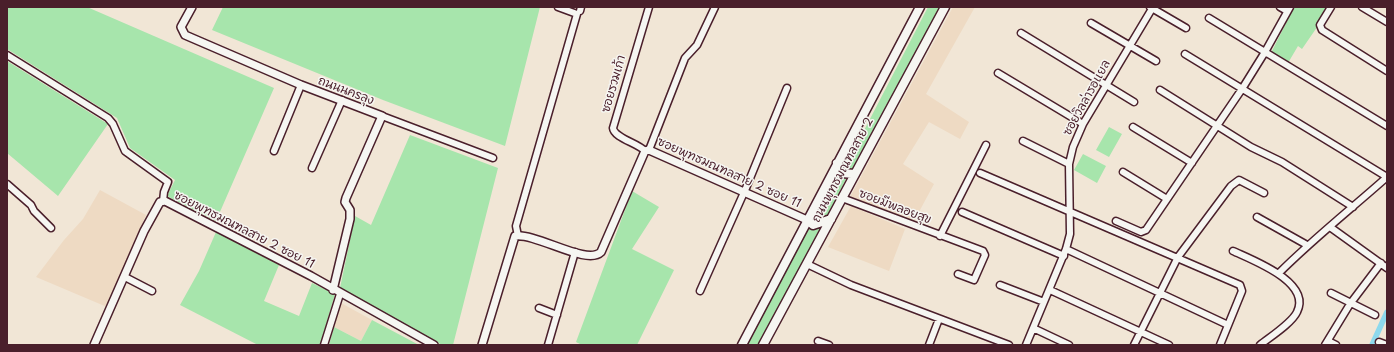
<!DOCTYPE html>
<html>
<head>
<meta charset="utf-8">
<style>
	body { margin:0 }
	#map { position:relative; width:1394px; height:352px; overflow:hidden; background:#f1e6d6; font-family:"Playpen Sans",sans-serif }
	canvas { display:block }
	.frame { position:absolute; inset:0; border:8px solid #4a1f2b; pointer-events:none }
</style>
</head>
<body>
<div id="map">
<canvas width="1394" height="352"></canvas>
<div class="frame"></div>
</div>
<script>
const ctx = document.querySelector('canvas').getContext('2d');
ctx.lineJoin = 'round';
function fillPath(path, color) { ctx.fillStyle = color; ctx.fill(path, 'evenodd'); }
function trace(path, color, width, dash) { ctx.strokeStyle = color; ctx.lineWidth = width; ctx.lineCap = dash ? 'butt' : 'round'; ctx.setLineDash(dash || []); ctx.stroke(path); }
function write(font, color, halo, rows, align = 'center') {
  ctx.font = font + ' "Playpen Sans","Playpen Sans Thai",sans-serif'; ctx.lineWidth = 3; ctx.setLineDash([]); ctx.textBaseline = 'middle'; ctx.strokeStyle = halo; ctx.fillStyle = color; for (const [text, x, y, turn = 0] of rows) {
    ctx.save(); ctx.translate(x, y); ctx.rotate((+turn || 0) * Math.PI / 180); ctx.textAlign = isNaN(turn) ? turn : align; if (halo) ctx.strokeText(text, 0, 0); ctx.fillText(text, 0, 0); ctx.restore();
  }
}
const built = new Path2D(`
	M953 7H975L926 94 969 122 960 139 929 122 903 164 934 184 913 223 850 197Z
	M100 190 146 215 107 307 36 277 64 240 83 219Z
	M851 206 905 229 889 271 828 247Z
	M341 303 372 320 361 341 334 327Z`);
const green = new Path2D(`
	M7 7H87L274 88 216 221 167 196 175 180 130 148 117 118 7 49Z
	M223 7H540L505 146 383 100 212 30Z
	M928 7H941L852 169 849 172 843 171Z
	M1294 7H1331L1302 49 1298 46 1288 63 1271 53Z
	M7 61 108 124 58 196 7 153Z
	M1109 127 1122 134 1109 157 1096 150Z
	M410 135 498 168 453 345H442L340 288 355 216 371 225Z
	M1083 154 1106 166 1097 183 1074 170Z
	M836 176 846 179 825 220 814 221V216Z
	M632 191 659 207 632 249 674 270 637 345H582L576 342Z
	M820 227 822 228 759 345H746L808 228Z
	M216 232 279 265 264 301 299 316 312 283 335 294 320 345H258L180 305 199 271Z
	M372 320 419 345H329L334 327 361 341Z`);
const canal = new Path2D(`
	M1372 345 1387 312`);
const minor = new Path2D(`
	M1150 7 1186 28
	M1280 7 1287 11
	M1331 7 1320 25 1322 30 1387 71
	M1362 7 1387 22
	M580 11 581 7
	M1209 18 1387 126
	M1091 23 1156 61
	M1021 33 1134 102
	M1185 54 1387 177
	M7 55 108 118 113 124 125 151 168 182 164 192 163 201
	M998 73 1083 124
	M1160 90 1251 147 1282 162 1353 207
	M382 116 493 158
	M1133 127 1192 163
	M1023 141 1069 164
	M649 150 685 58 697 45 715 7
	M274 151 301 85
	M645 151C638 143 614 138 613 128L649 7
	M312 168 342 100
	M1123 172 1167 199
	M980 173 1240 285 1242 291 1220 345
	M7 184 31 205 34 211 51 228
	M842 198 983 251 985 255 974 280 958 274
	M962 212 1064 256
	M1257 217 1307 245
	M1116 221 1141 232 1146 230 1242 89 1265 52 1290 7
	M1330 227 1387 268
	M518 236 516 226 577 14 558 7
	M940 236 986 145
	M1066 249 1228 325
	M1233 251C1252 260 1312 282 1297 312 1292 323 1270 337 1260 345
	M807 264 851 285 1009 345
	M1279 273C1313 239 1351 209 1387 177
	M125 277 152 291
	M1000 285 1044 302
	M1050 290 1169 345
	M700 291 746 188 787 88
	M1331 293 1375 315
	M539 308 557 315
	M1033 328 1069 345
	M818 341 829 345
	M1328 341 1336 345
	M1379 342 1387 345
	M324 345 340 294
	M548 345 575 252
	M929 345 939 319
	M1026 345 1066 249 1070 234 1069 164 1073 147 1083 124 1153 7
	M1134 345 1178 257 1231 186 1239 180 1264 193
	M1325 345 1350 304 1381 263`);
const tertiary = new Path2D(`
	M192 7 181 27 185 35 301 85 382 116 346 198 345 202 350 210V219L333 290
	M94 345 144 231 160 202 165 201 311 276 434 345
	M482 345 515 236C537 233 587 266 601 252L645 151 649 150 807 220`);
const secondary = new Path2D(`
	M837 163 841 173 855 174
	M807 220 813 225 831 219
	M742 345 920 7
	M763 345 945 7`);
const streetNames = [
	["ซอยรวมเก้า",614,84,-74],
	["ถนนนครลุง",346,91,21],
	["ซอยวิลล่ารอแยล",1087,98,-61],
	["ถนนพุทธมณฑลสาย 2",843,170,-62],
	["ซอยพุทธมณฑลสาย 2 ซอย 11",729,173,24],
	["ซอยมีพลอยสุข",895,207,21],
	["ซอยพุทธมณฑลสาย 2 ซอย 11",244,230,27]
];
fillPath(built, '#eedac3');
fillPath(green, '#a7e5ac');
trace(canal, '#8dd9ed', 5.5);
trace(minor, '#4a1f2b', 9);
trace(tertiary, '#4a1f2b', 10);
trace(secondary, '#4a1f2b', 11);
trace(minor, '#f6f6f2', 6);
trace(tertiary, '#f6f6f2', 7);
trace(secondary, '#f6f6f2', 8);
write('12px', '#4a1f2b', '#f6f6f2', streetNames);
</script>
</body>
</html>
